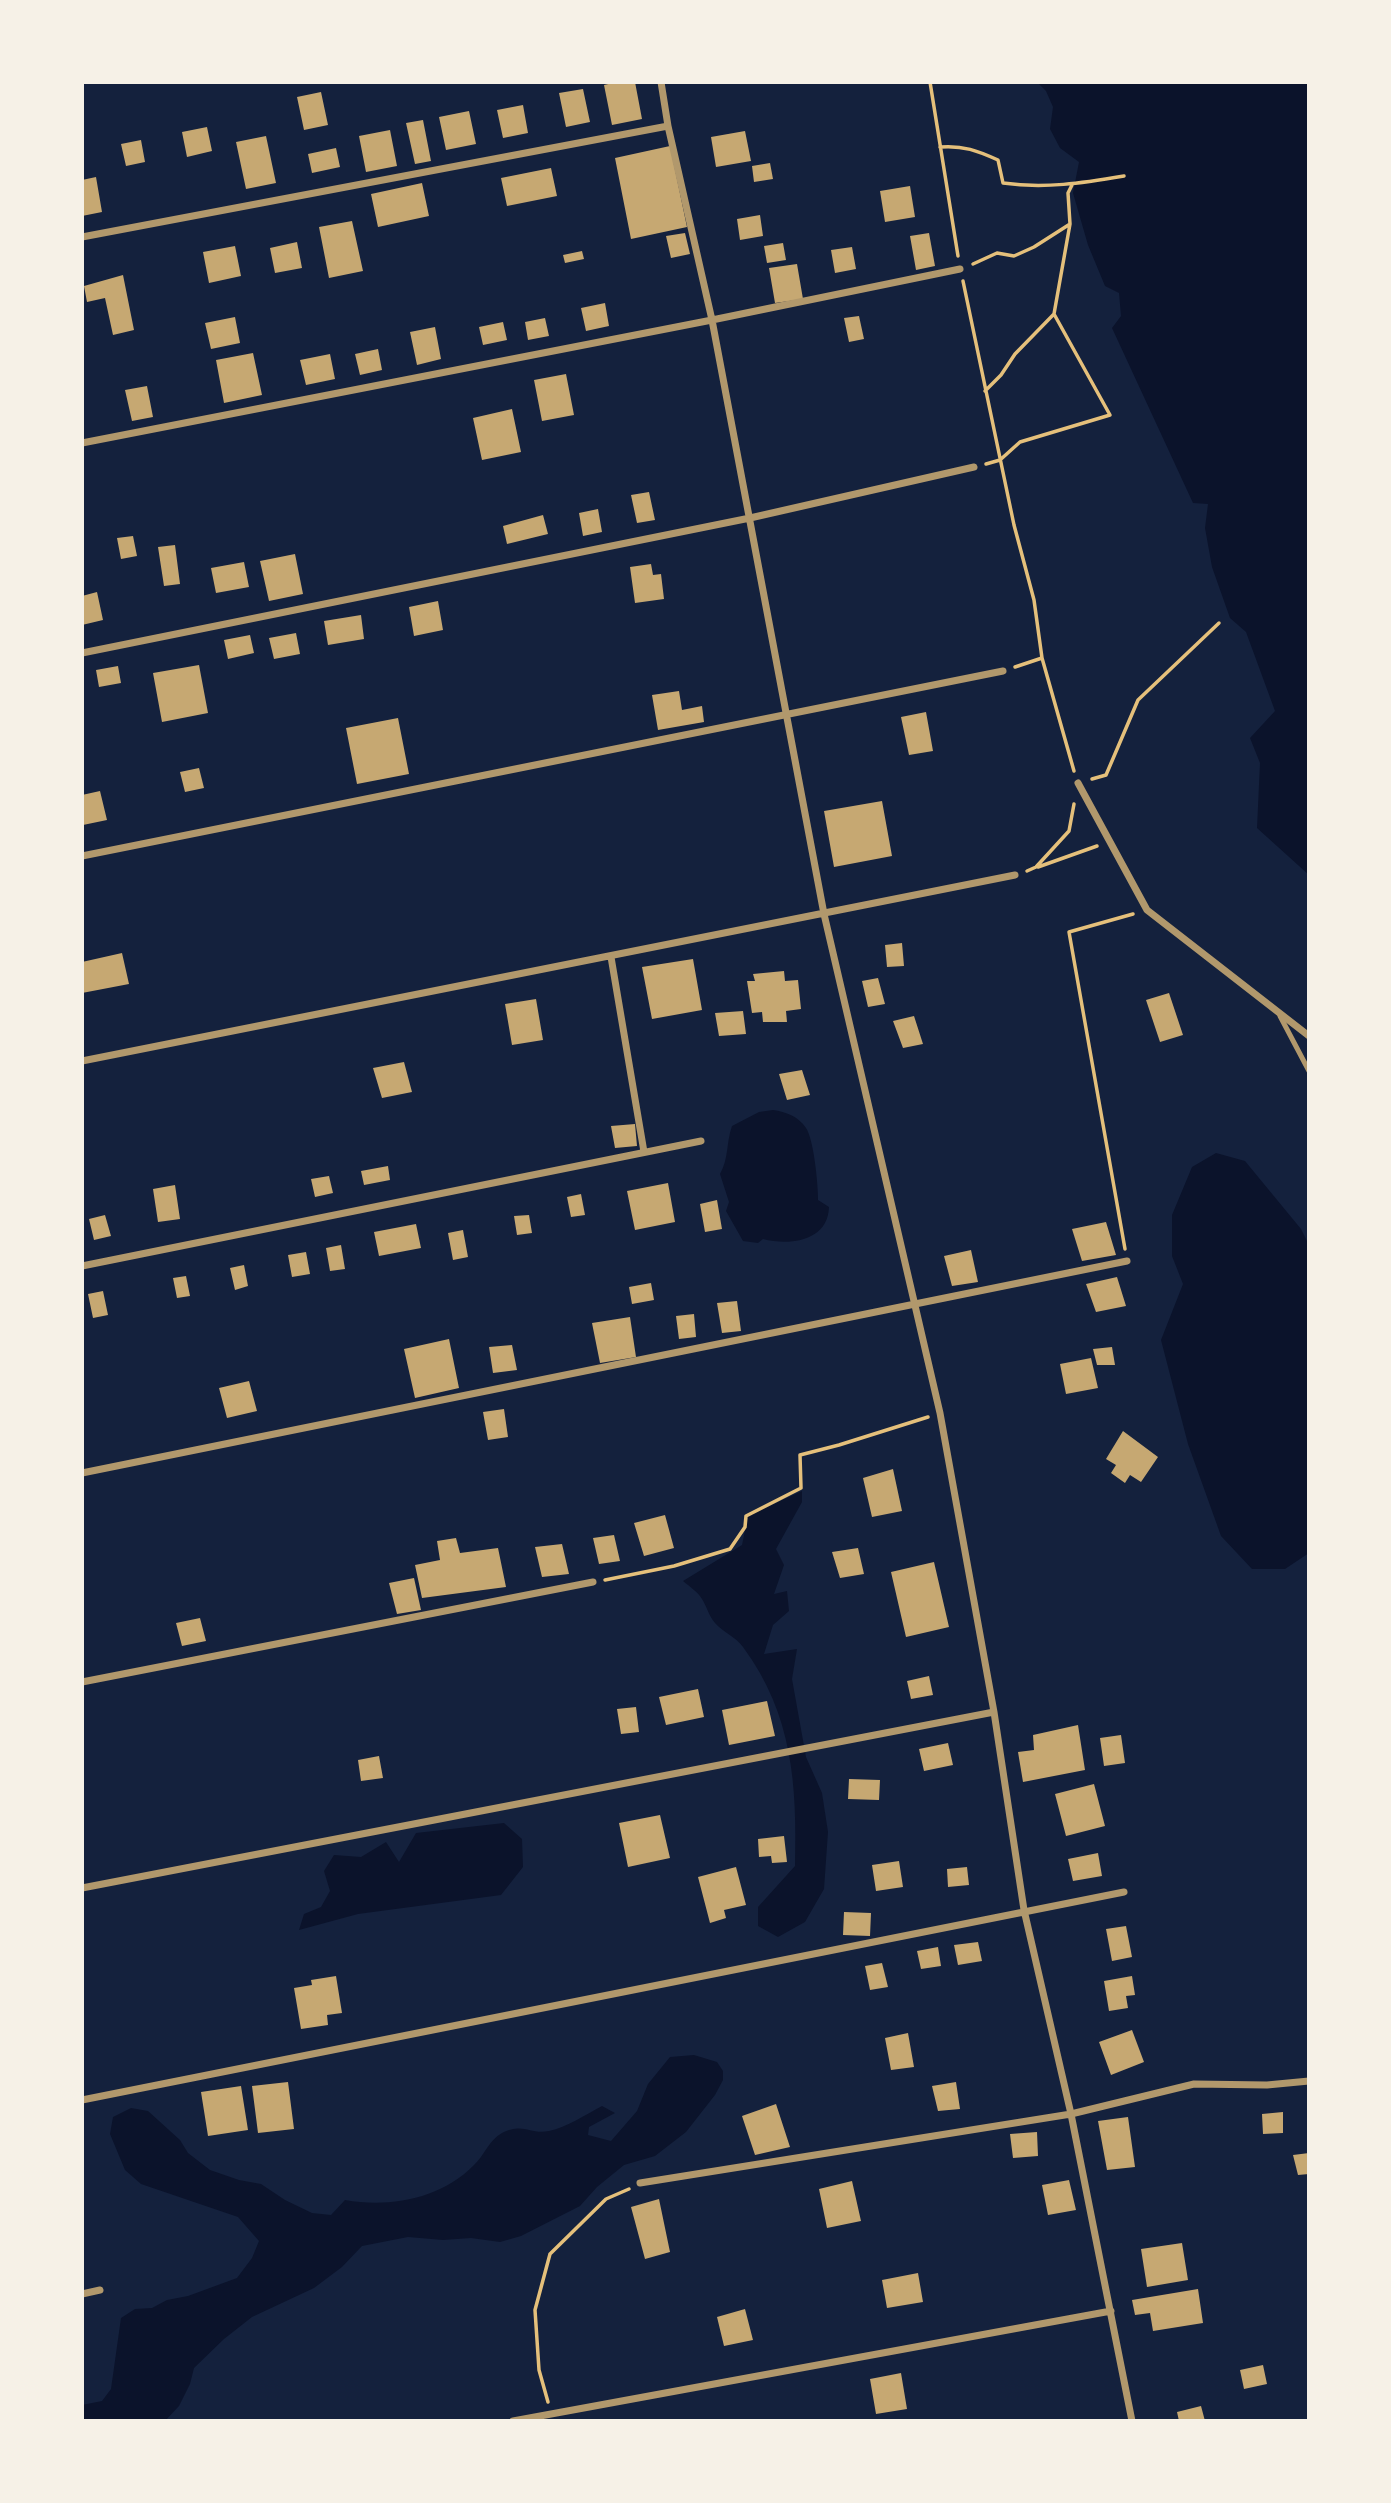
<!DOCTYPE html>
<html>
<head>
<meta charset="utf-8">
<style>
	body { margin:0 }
	#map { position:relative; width:1391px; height:2503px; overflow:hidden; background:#14213d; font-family:"Nunito Sans",sans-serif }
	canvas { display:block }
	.frame { position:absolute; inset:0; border:84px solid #f6f1e7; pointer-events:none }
</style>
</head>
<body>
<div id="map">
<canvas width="1391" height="2503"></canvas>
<div class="frame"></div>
</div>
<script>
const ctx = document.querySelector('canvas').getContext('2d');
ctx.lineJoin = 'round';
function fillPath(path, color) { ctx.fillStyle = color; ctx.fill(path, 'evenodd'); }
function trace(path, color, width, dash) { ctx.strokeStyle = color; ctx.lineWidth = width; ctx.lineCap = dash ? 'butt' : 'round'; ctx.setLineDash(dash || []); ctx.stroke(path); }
const water = new Path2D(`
	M1037 82H1309V875L1257 828 1260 763 1250 738 1275 711 1246 632 1230 618 1212 567 1205 528 1208 504 1193 503 1112 328 1121 316 1119 293 1105 286 1088 245 1073 193 1079 162 1060 148 1050 129 1053 107 1046 91Z
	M773 1110C786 1112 798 1116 806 1128 814 1140 818 1185 818 1200L829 1207C828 1241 790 1246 763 1239L758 1243 743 1241 726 1211 729 1202 720 1174C729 1158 726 1143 732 1126L759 1112Z
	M1216 1153 1245 1161 1301 1229 1309 1245V1553L1285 1569H1252L1221 1536 1188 1444 1161 1340 1183 1284 1172 1256V1215L1192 1167Z
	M802 1491V1502L776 1549 784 1565 774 1594 787 1591 789 1611 773 1625 764 1654 797 1649 792 1679 806 1757 822 1793 828 1832 824 1889 805 1922 778 1937 758 1926V1907L795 1866C797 1785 793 1715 743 1647 736 1637 723 1632 715 1623 709 1616 707 1607 702 1599 698 1592 690 1587 683 1581L742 1545 748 1516Z
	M504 1823 522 1839 523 1867 501 1895 358 1914 299 1930 304 1914 321 1907 330 1891 324 1871 334 1855 361 1857 386 1842 399 1862 416 1833Z
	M694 2055 717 2062 723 2071V2080L715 2095 686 2132 655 2156 624 2165 597 2187 580 2206 521 2236 500 2242 471 2238 443 2240 408 2237 362 2246 342 2267 314 2288 252 2317 224 2339 194 2368 190 2384 179 2406 165 2421H82V2405L102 2401 111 2389 121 2318 135 2309 152 2308 167 2300 188 2296 237 2278 252 2258 259 2241 238 2217 141 2184 125 2170 110 2134 113 2117 131 2108 148 2111 180 2140 188 2153 210 2170 239 2180 261 2184 285 2200 312 2213 331 2215 345 2200C389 2208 441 2199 474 2165 484 2156 489 2140 502 2133 524 2122 530 2135 549 2131 567 2127 585 2115 602 2106L615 2113 589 2127 588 2135 611 2141 637 2111 648 2084 670 2057Z`);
const building = new Path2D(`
	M617 82H635L642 119 612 125 604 85Z
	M583 89 590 122 566 127 559 93Z
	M321 92 328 125 304 130 297 97Z
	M523 105 528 133 503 138 497 110Z
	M469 111 476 144 446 150 439 117Z
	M423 120 431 161 415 164 406 123Z
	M207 127 212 151 187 157 182 132Z
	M390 130 397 166 366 172 359 136Z
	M745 131 751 161 716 167 711 137Z
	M266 136 276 183 246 189 236 142Z
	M141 140 145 162 126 166 121 144Z
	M670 146 687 227 631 239 615 158Z
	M336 148 340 167 312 173 308 154Z
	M770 163 773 179 754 182 752 166Z
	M551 168 557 196 507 206 501 178Z
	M96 177 102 212 82 216V180Z
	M422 183 429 216 378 227 371 194Z
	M910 186 915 217 885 222 880 191Z
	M760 215 763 236 740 240 737 219Z
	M352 221 363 271 329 278 319 227Z
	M685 233 690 254 671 258 666 236Z
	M929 233 935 266 916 270 910 236Z
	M297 242 302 268 275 273 270 248Z
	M783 243 786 260 767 263 764 246Z
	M235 246 241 276 209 283 203 252Z
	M852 247 856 269 835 273 831 250Z
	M582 251 584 259 565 263 563 255Z
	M797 264 803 299 775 303 769 268Z
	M123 275 134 330 113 335 105 298 87 302 84 286Z
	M605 303 609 326 586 331 581 308Z
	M859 316 864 339 849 342 844 318Z
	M235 317 240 343 211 349 205 323Z
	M545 318 549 336 528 340 525 322Z
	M503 322 507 340 483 345 479 327Z
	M435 327 441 359 417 365 410 332Z
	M378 349 382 370 360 375 355 354Z
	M253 353 262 395 224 403 216 360Z
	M330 354 335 379 306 385 300 360Z
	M566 374 574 415 542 421 534 380Z
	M147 386 153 417 132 421 125 390Z
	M512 409 521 452 482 460 473 418Z
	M649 492 655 520 637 523 631 495Z
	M598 509 602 532 583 536 579 513Z
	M543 515 548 534 507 544 503 526Z
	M133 536 137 556 121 559 117 538Z
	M175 545 180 584 164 586 158 547Z
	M295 554 303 594 269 601 260 561Z
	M244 562 249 587 216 593 211 568Z
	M651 564 653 575 661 574 664 599 635 603 630 567Z
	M97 592 103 620 82 625V596Z
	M438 601 443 630 414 636 409 607Z
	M361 615 364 639 328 645 324 621Z
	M296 633 300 654 274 659 269 638Z
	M250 635 254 653 228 659 224 640Z
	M199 665 208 713 162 722 153 673Z
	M118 666 121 683 99 687 96 670Z
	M679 691 682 710 702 706 704 722 658 730 652 695Z
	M926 712 933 751 909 755 901 717Z
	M398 718 409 774 357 784 346 728Z
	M199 768 204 788 185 792 180 772Z
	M100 791 107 820 83 825 82 795Z
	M882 801 892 856 834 867 824 811Z
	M902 943 904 966 887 967 885 945Z
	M122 953 129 984 82 993V962Z
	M693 959 702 1010 652 1019 642 967Z
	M784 971 785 981 798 980 801 1009 786 1011 787 1022H763L762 1012 752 1013 747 981H755L753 974Z
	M878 978 885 1004 868 1007 862 981Z
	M1169 993 1183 1035 1160 1042 1146 1000Z
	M536 999 543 1040 512 1045 505 1004Z
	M743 1011 746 1034 719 1036 715 1013Z
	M914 1016 923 1044 903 1048 893 1021Z
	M404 1062 412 1092 382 1098 373 1068Z
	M802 1070 810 1095 787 1100 779 1074Z
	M635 1124 637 1146 615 1148 611 1126Z
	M388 1166 390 1180 364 1185 361 1171Z
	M329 1176 333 1193 315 1197 311 1179Z
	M668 1183 675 1222 635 1230 627 1191Z
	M175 1185 180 1219 158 1222 153 1189Z
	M581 1194 585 1215 571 1217 567 1197Z
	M717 1200 722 1229 705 1232 700 1204Z
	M105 1215 111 1236 94 1240 89 1219Z
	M529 1215 532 1233 517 1235 514 1216Z
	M1106 1222 1116 1255 1082 1261 1072 1229Z
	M416 1224 421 1248 379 1256 374 1232Z
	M463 1230 468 1257 453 1260 448 1233Z
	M341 1245 345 1269 330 1271 326 1248Z
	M971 1250 978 1282 952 1286 944 1256Z
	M306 1252 310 1274 292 1277 288 1255Z
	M244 1265 248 1286 235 1290 230 1268Z
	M186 1276 190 1296 177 1298 173 1278Z
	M1117 1277 1126 1306 1096 1312 1086 1284Z
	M651 1283 654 1300 632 1304 629 1287Z
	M103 1291 108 1315 93 1318 88 1294Z
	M737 1301 741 1331 722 1333 717 1303Z
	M694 1314 696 1337 679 1339 676 1316Z
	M630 1317 636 1357 600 1363 592 1323Z
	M449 1339 459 1388 415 1398 404 1349Z
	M512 1345 517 1370 493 1373 489 1347Z
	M1112 1347 1115 1365H1097L1093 1349Z
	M1091 1358 1098 1388 1066 1394 1060 1364Z
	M249 1381 257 1411 227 1418 219 1388Z
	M504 1409 508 1437 488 1440 483 1412Z
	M1123 1431 1158 1457 1141 1482 1130 1475 1125 1483 1111 1473 1116 1465 1106 1459Z
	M893 1469 902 1511 872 1517 863 1478Z
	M665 1515 674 1548 644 1556 634 1523Z
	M614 1535 620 1561 599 1564 593 1538Z
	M456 1538 460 1553 498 1548 506 1587 422 1598 415 1565 440 1560 437 1541Z
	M562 1544 569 1574 542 1577 535 1547Z
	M858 1548 864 1574 840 1578 832 1552Z
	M934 1562 949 1627 906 1637 891 1572Z
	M414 1578 421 1610 397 1614 389 1583Z
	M200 1618 206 1641 182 1646 176 1623Z
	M929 1676 933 1695 911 1699 907 1681Z
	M698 1689 704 1717 666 1725 659 1697Z
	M767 1701 775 1736 729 1745 722 1710Z
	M636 1707 639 1732 621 1734 617 1709Z
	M1078 1725 1085 1770 1023 1782 1018 1752 1034 1750 1033 1735Z
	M1121 1735 1125 1763 1104 1766 1100 1738Z
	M948 1743 953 1765 924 1771 919 1749Z
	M379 1756 383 1778 361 1781 358 1760Z
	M849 1779 880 1780 879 1800 848 1799Z
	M1094 1784 1105 1826 1066 1836 1055 1794Z
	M660 1815 670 1858 628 1867 619 1823Z
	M784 1836 787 1862 772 1863 771 1856 759 1857 758 1839Z
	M1098 1853 1102 1876 1073 1881 1068 1859Z
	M899 1861 903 1887 876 1891 872 1865Z
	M736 1867 746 1905 724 1910 726 1918 710 1923 698 1877Z
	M967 1867 969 1885 948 1887 947 1869Z
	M844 1912 871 1913 870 1936 843 1935Z
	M1126 1926 1132 1957 1112 1961 1106 1929Z
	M978 1942 982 1961 958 1965 954 1945Z
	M938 1947 941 1966 921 1969 917 1951Z
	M882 1963 888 1987 870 1990 865 1966Z
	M336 1976 342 2013 327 2015 328 2025 301 2029 294 1988 312 1985 311 1980Z
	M1132 1976 1135 1995 1126 1996 1128 2008 1109 2011 1104 1981Z
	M1132 2030 1144 2062 1111 2075 1099 2042Z
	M908 2033 914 2067 891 2070 885 2038Z
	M288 2082 294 2129 258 2133 252 2086Z
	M956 2082 960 2109 938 2111 932 2086Z
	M241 2086 248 2130 208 2136 201 2092Z
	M776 2104 790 2147 755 2155 742 2116Z
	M1283 2112V2133L1263 2134 1262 2114Z
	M1128 2117 1135 2167 1107 2170 1098 2121Z
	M1037 2132 1038 2156 1013 2158 1010 2134Z
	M1309 2153V2174L1298 2175 1293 2155Z
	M1069 2180 1076 2210 1048 2215 1042 2185Z
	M852 2181 861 2221 827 2228 819 2189Z
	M659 2199 670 2252 645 2259 631 2207Z
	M1182 2243 1188 2280 1147 2287 1141 2249Z
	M918 2273 923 2302 887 2308 882 2280Z
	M1198 2289 1203 2323 1153 2331 1150 2313 1135 2315 1132 2300Z
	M745 2309 753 2340 724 2346 717 2317Z
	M1263 2365 1267 2384 1244 2389 1240 2370Z
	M901 2373 907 2409 876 2414 870 2379Z
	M1201 2406 1205 2421H1179L1177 2412Z`);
const path = new Path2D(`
	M930 82 958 256
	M940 147C963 145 978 151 998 160L1003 183C1044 189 1083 183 1124 176
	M973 264 997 253 1014 256 1034 247 1070 224 1068 193 1072 185
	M963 281 1014 525 1034 600 1042 658 1074 771
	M985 391 1001 375 1015 354 1054 314
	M986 464 1000 460 1020 442 1110 415 1054 314 1070 224
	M1015 667 1042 658
	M1092 779 1106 775 1138 700 1219 623
	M1038 867 1097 846
	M1027 871 1036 867 1069 831 1074 804
	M1125 1249 1069 932 1133 914
	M605 1580 674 1566 730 1549 745 1527 746 1516 801 1488 800 1455 839 1445 928 1417
	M548 2402 539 2370 535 2310 550 2254 606 2199 629 2189`);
const service = new Path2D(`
	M1280 1016 1309 1071`);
const minor = new Path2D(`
	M661 82 668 126 712 320 824 914 940 1413 994 1712 1024 1910 1071 2114 1132 2421
	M82 237 668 126
	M82 443 712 320 960 269
	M82 653 750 518 974 467
	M1078 783 1147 910 1309 1036
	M82 856 1003 671
	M611 957 644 1152
	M82 1061 1015 875
	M82 1266 701 1141
	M82 1473 1127 1261
	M82 1682 593 1582
	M82 1888 994 1712
	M82 2100 1124 1892
	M640 2183 1071 2114 1194 2084 1267 2085 1309 2081
	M82 2294 100 2290
	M513 2421 1111 2311`);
fillPath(water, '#0b132b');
fillPath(building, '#c6a872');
trace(path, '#e5c07b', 3.5);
trace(service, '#b1986c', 5);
trace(minor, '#b1986c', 7);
</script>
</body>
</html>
